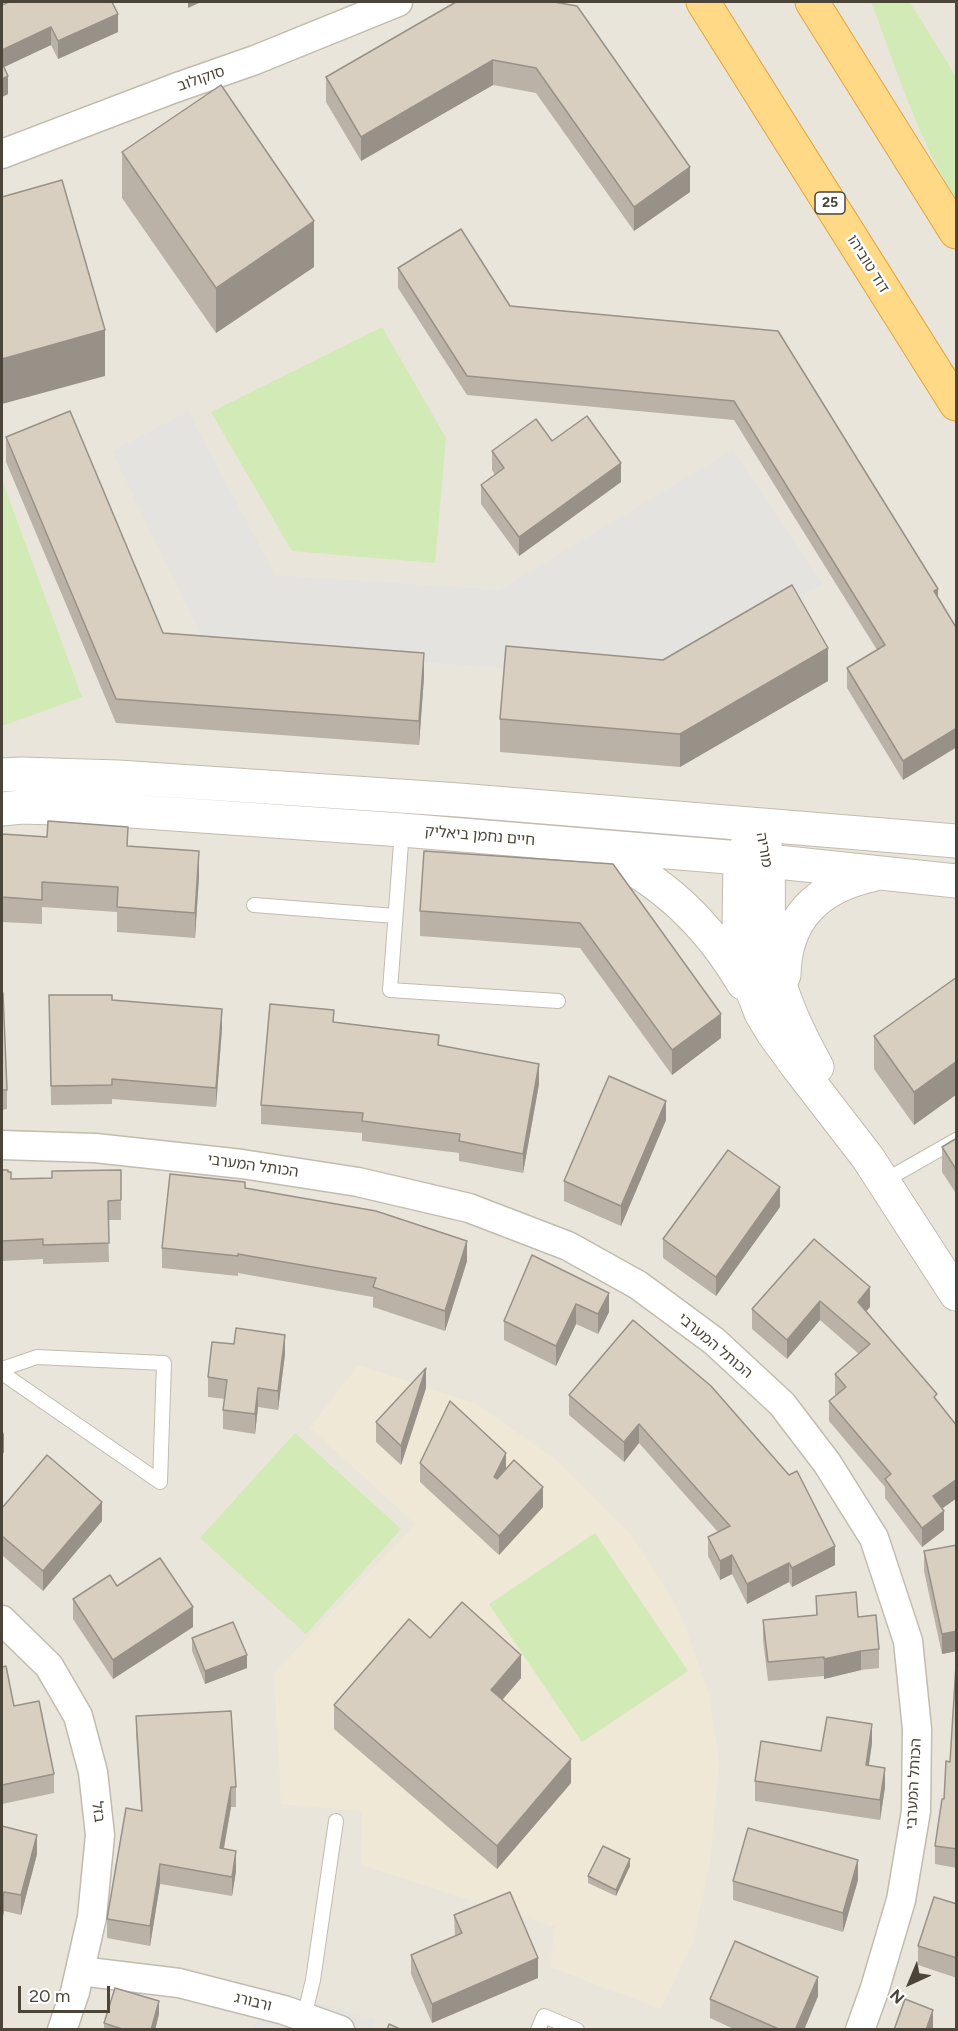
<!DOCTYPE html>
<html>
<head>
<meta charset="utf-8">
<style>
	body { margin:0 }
	#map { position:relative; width:958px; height:2031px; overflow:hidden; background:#f6f3ec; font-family:Figtree,sans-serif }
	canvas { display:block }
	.frame { position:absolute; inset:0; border:3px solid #4b4439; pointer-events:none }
	.north { position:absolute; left:880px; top:1953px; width:60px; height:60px; -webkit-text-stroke:4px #fff; paint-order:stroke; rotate:224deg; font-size:16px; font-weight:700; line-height:24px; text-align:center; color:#4b4439 }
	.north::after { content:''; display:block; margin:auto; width:21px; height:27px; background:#4b4439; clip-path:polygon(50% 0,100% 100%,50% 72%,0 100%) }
	.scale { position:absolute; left:18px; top:1986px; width:92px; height:27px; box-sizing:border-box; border:3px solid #4b4439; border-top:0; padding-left:8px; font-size:18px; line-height:21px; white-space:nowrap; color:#4b4439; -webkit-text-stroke:4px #fff; paint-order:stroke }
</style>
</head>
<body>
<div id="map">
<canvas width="958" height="2031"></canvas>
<div class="frame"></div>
<div class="north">N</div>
<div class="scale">20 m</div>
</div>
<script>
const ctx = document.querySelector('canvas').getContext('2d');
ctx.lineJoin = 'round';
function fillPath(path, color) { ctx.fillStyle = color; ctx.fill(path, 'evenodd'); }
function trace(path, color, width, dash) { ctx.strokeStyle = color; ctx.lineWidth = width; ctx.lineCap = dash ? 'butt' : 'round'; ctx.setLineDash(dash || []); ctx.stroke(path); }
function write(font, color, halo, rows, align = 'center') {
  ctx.font = font + ' Figtree,"Noto Sans Hebrew",sans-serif'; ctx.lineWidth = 5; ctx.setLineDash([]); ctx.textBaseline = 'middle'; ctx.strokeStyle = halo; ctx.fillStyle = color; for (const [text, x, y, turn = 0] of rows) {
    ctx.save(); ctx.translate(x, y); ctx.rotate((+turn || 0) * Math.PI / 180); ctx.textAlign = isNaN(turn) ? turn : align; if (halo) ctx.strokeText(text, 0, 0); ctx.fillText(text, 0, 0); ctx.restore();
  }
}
const residential = new Path2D(`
	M2 2H956V2029H2Z`);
const education = new Path2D(`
	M358 1365 476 1404 556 1459 633 1537 679 1610 709 1694 719 1761 711 1857 693 1943 661 2009 550 1967 555 1927 361 1865 362 1811 281 1804 274 1673 415 1524 310 1428Z`);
const green = new Path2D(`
	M871 2H910L956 77V199C917 138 897 69 871 2Z
	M382 327 446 438 435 563 292 551 211 412Z
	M2 480 82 697 2 726Z
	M295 1433 401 1529 306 1634 200 1538Z
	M595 1533 688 1671 582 1742 489 1604Z`);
const parking = new Path2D(`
	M188 412 275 575 500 590 733 450 822 584 652 679 206 646 112 451Z
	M269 1988 375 2020 371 2029 253 2030Z`);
const service = new Path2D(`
	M402 830 390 990 558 1001
	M254 905 395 916
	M884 1181 956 1140
	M2 1369 37 1357 164 1363 160 1482
	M2 1373 160 1482
	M304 2017 313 1980 336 1821
	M538 2030 544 2016 577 2030`);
const minor = new Path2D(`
	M2 154 175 88 255 60 398 2
	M2 1145 95 1148 242 1164 358 1182 469 1208 568 1246 638 1285 714 1341 782 1404 827 1463 874 1538 908 1641 917 1729 916 1811 901 1900 875 1988 860 2030
	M2 1620 49 1666 78 1716 93 1772 100 1835 92 1917 75 1992 62 2030
	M80 1971 179 1983 284 2010 340 2030`);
const tertiary = new Path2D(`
	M2 775 21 774 118 777 459 800 956 841
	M2 809 22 807 116 810 402 830 740 858 956 881
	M751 839 740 858 739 929 745 972 761 1013 773 1033 797 1066 868 1158 956 1294
	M764 840C771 871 767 897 769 928 772 977 793 1024 817 1067
	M603 853C664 881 709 925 743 983
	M784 975C785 918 818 887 872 875`);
const trunk = new Path2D(`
	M703 2 956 404
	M812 2 956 232`);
const wall = new Path2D(`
	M456 2 690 192 634 231 536 93 493 85 361 161 326 102V77Z
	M2 5 118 32 58 59 51 45 4 67 8 94 2 97Z
	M122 152 314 267 216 333 122 198Z
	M398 268 510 306 778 331 938 589 903 780 847 688V668L877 650 734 420 467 395 398 288Z
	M6 437 163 633 424 677 419 745 116 723 6 462Z
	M552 441 621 482 519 556 481 504V485L495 475 492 470V451Z
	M828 681 680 767 500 752V719Z
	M2 834 128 846 199 876 195 938 117 932V912L42 907V924L2 922Z
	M613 864 721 1038 672 1075 580 948 420 936V911Z
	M957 977V1094L914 1125 874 1069V1036Z
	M2 993 7 1090V1109L2 1110Z
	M49 995 112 1000 222 1028 216 1107 112 1099V1104L51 1105Z
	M334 1022 439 1046 539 1084 523 1173 459 1161V1153L362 1141V1133L261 1124V1105Z
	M666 1120 621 1226 564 1201V1181Z
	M957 1138V1195L942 1172V1147Z
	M2 1170 8 1172 11 1179 52 1178 121 1170V1220H108L109 1262 43 1264V1259L2 1261Z
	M245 1189 467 1261 445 1331 373 1307V1297L238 1273V1276L162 1268V1248Z
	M780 1207 716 1296 663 1258V1239Z
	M814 1239 870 1307 866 1311 937 1401 957 1426V1498L942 1508 944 1530 922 1547 885 1498V1487L829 1421V1401L836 1395 835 1394V1374L859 1354 820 1320 787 1359 752 1329V1309Z
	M532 1255 609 1312 598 1334 576 1324 556 1366 504 1340V1321Z
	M633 1320 835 1565 792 1587 789 1582 747 1604 732 1574 720 1580 708 1556V1537L718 1532 639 1443 624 1462 569 1415V1395Z
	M285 1354 278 1410 258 1407 255 1434 223 1429V1410L225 1399 208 1397V1377Z
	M426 1388 401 1465 376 1442V1422Z
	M420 1463 506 1469 543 1507 499 1555 420 1482Z
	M2 1508 102 1521 43 1591 2 1555Z
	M957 1545V1651L942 1654 924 1571V1551Z
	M117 1586 193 1627 113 1679 73 1619V1599Z
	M816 1596 858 1617 879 1649V1668L861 1670 824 1679V1676L768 1681 763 1640V1620L816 1615Z
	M192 1638 247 1668 205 1684 192 1651Z
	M430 1638 521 1678 502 1700 571 1783 497 1869 334 1729V1705Z
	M957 1665V1868L935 1864V1846L944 1799 950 1762Z
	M2 1667 14 1706 54 1774V1793L2 1804Z
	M136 1716 236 1787V1807H231L224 1849 236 1871 232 1896 160 1884 150 1946 107 1938V1919L141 1810 136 1735Z
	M872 1743 869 1765 885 1787 880 1820 755 1801V1781L821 1751Z
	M2 1826 37 1854 21 1915 4 1911 2 1922Z
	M630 1866 616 1896 588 1883V1876Z
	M858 1880 843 1932 733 1900V1881Z
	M957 1904V1978L918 1965V1946Z
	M454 1915 538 1978 432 2023 411 1974V1955L455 1936Z
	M818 1996 804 2030H736L710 2018V1999Z
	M159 2014 155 2030H104V2023Z`);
const shadedWall = new Path2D(`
	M188 2H201L188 8Z
	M118 14V32L58 59V41Z
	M51 27V45L2 68V50Z
	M493 60V85L361 161V137Z
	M8 76V94L2 97V79Z
	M690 167V192L634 231V207Z
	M314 221V267L216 333V288Z
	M105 330V376L2 404V359Z
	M621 463V482L519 556V537Z
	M938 589V608L934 591Z
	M828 648V681L680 767V734Z
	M424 653V677L419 745V721Z
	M957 728V747L903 780V761Z
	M199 851V876L195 938V913Z
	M222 1009V1028L216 1107V1088Z
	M721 1014V1038L672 1075V1050Z
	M957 1061V1094L914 1125V1092Z
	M539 1064V1084L523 1173V1154Z
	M666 1101V1120L621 1226V1206Z
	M780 1187V1207L716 1296V1277Z
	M467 1241V1261L445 1331V1311Z
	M870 1287V1307L858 1321V1302Z
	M609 1293V1312L598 1334V1314Z
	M820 1301V1320L787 1359V1340Z
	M576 1304V1324L556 1366V1346Z
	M285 1335V1354L278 1410V1391Z
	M426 1368V1388L401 1465V1446Z
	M258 1388V1407L255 1434V1414Z
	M639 1424V1443L624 1462V1442Z
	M4 1432V1452L2 1456V1437Z
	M506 1453V1472L494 1496V1477Z
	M957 1479V1498L933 1515V1496Z
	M543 1487V1507L499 1555V1536Z
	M102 1502V1521L43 1591V1571Z
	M944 1511V1530L922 1547V1528Z
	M835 1546V1565L792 1587V1568Z
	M732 1555V1574L720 1580V1561Z
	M789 1563V1582L747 1604V1584Z
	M193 1607V1627L113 1679V1660Z
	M957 1631V1651L942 1654V1634Z
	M861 1651V1670L824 1679V1659Z
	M247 1655V1668L205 1684V1671Z
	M521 1655V1678L491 1713V1690Z
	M872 1724V1743L866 1784V1765Z
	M571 1759V1783L497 1869V1846Z
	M885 1768V1787L880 1820V1800Z
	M231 1787V1807L220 1868V1848Z
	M37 1835V1854L21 1915V1895Z
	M236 1851V1871L232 1896V1877Z
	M630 1859V1866L616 1896V1890Z
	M858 1860V1880L843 1932V1913Z
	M160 1864V1884L150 1946V1926Z
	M4 1892V1911L2 1922V1903Z
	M538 1958V1978L432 2023V2004Z
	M818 1977V1996L804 2030H795Z
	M159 2001V2014L155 2030H151Z
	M933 2010V2028L932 2030H926Z`);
const building = new Path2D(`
	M9 2H112L118 14 58 41 51 27 2 50V5Z
	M456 2H554L577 6 690 167 634 207 536 68 493 60 361 137 326 77Z
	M2 63 8 76 2 79Z
	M221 85 314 221 216 288 122 152Z
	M62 180 105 330 2 359V197Z
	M461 229 510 306 778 331 938 589 934 591 957 629V728L903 761 847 668 885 645 734 401 467 376 398 268Z
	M70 411 163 633 424 653 419 721 116 699 6 437Z
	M587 416 621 463 519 537 481 485 504 468 492 451 536 419 552 441Z
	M792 585 828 648 680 734 500 719 506 646 663 660Z
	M48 821 128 827 127 846 199 851 195 913 117 907 118 887 42 882V900L2 897V834L47 837Z
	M424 851 613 864 721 1014 672 1050 580 923 420 911Z
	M957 977V1061L914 1092 874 1036Z
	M2 993H3L7 1090H2Z
	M49 995H112V1000L222 1009 216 1088 112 1079V1085L51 1086Z
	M270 1004 334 1010 333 1022 439 1035 438 1045 539 1064 523 1154 459 1141 460 1134 362 1121 363 1113 261 1105Z
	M609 1076 666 1101 621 1206 564 1181Z
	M957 1138V1171L942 1147Z
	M728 1150 780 1187 716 1277 663 1239Z
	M2 1170H8V1172H11V1179L52 1178V1171L121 1170V1200L108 1201 109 1243 43 1245V1239L2 1241Z
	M170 1174 245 1182V1188L376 1211 467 1241 445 1311 373 1287 376 1278 238 1254V1256L162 1248Z
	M814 1239 870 1287 858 1302 937 1394 934 1397 957 1426V1479L933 1496 944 1511 922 1528 885 1479 891 1474 829 1401 846 1387 835 1374 870 1344 820 1301 787 1340 752 1309Z
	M532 1255 609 1293 598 1314 576 1304 556 1346 504 1321Z
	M633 1320 711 1386 789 1475 797 1471 835 1546 792 1568 789 1563 747 1584 732 1555 720 1561 708 1537 730 1526 639 1424 624 1442 569 1395Z
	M236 1328 285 1335 278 1391 258 1388 255 1414 223 1410 227 1380 208 1377 212 1342 234 1344Z
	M426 1368 401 1446 376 1422Z
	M450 1401 506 1453 494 1477 497 1479 514 1460 543 1487 499 1536 420 1463Z
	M47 1455 102 1502 43 1571 2 1536V1508Z
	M957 1545V1631L942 1634 924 1551Z
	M160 1558 193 1607 113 1660 73 1599 110 1575 117 1586Z
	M856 1592 858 1617 876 1615 879 1649 861 1651 824 1659V1657L768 1662 763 1620 817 1615 816 1596Z
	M462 1602 521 1655 491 1690 571 1759 497 1846 334 1705 409 1619 430 1638Z
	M233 1622 247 1655 205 1671 192 1638Z
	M956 1665H957V1849L935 1846 942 1799H944L946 1761 950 1762Z
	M6 1666 14 1706 39 1701 54 1774 2 1785V1667Z
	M231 1711 236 1787H231L220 1848 236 1851 232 1877 160 1864 150 1926 107 1919 126 1808 142 1811 136 1716Z
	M827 1717 872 1724 866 1765 885 1768 880 1800 755 1781 761 1741 821 1751Z
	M2 1826 37 1835 21 1895 4 1892 2 1903Z
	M748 1828 858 1860 843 1913 733 1881Z
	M603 1846 630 1859 616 1890 588 1876Z
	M510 1892 538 1958 432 2004 411 1955 462 1933 454 1915Z
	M934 1897 957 1904V1958L918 1946Z
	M735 1941 818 1977 795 2030H781L710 1999Z
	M115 1988 159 2001 151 2030H125L104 2023Z
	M905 1999 933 2010 926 2030H894Z
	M389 2024 402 2030H387Z`);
const shields = [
	[830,203,30]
];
const shieldNames = [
	["25",830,203]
];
const streetNames = [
	["סוקולוב",201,79,-19],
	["דוד טוביהו",868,264,58],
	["חיים נחמן ביאליק",480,836,5],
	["מוריה",764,850,80],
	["הכותל המערבי",253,1166,8],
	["הכותל המערבי",715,1346,40],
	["הכותל המערבי",914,1784,-87],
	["בזל",98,1812,83],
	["ורבורג",253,2002,14]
];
fillPath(residential, '#eae5da');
fillPath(education, '#efe8d6');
fillPath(green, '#d2eab5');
fillPath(parking, '#e5e3e0');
trace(service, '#c2bbae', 16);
trace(minor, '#c2bbae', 31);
trace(tertiary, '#c2bbae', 35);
trace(trunk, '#e0a43c', 35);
trace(service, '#fff', 14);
trace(minor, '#fff', 28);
trace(tertiary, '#fff', 33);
trace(trunk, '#ffd985', 33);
fillPath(wall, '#bab2a6');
fillPath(shadedWall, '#979187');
fillPath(building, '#d8cfc1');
trace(building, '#979187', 1.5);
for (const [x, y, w] of shields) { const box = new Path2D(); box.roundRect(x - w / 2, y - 11, w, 22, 4.5); ctx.fillStyle = '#fff'; ctx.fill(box); trace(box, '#4b4439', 1.5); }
write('bold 14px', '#4b4439', null, shieldNames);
write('15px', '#4b4439', '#fff', streetNames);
</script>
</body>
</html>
